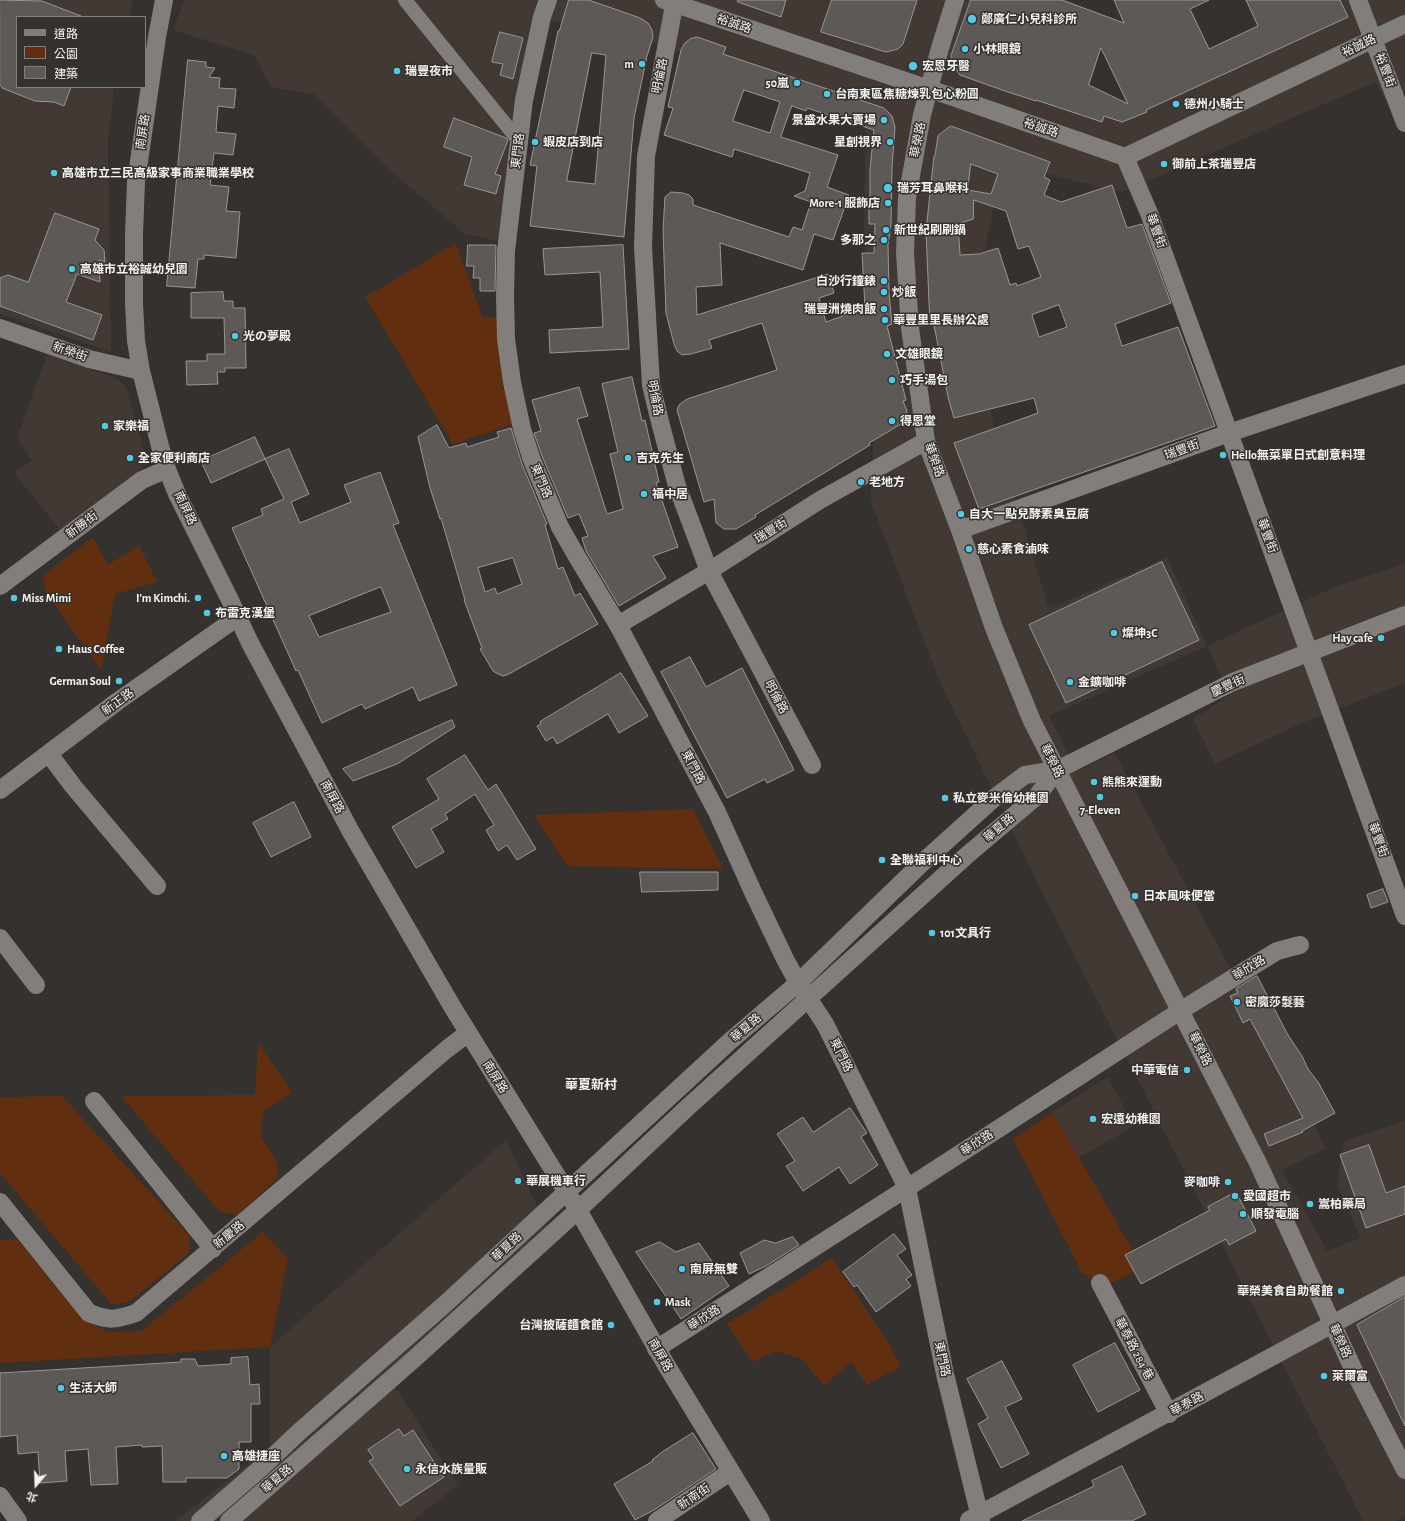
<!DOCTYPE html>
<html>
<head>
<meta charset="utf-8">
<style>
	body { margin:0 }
	#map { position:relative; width:1405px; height:1521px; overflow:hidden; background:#34312f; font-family:"Alegreya Sans","Noto Sans TC",sans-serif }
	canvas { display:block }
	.legend { position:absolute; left:16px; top:16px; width:130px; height:72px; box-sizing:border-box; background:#34312f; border:1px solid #817f7d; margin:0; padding:5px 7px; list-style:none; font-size:12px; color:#f5f3f2 }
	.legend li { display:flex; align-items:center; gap:8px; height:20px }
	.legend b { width:20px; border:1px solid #817f7d }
	.north { position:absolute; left:16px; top:1465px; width:40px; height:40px; -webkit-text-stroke:3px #34312f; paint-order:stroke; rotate:199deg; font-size:11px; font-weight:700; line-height:16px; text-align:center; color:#f5f3f2 }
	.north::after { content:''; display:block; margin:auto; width:14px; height:18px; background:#f5f3f2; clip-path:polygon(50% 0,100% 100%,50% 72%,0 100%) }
</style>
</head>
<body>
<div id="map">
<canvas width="1405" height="1521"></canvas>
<ul class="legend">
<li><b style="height:5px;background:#827e7c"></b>道路</li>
<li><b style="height:11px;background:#622e10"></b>公園</li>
<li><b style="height:11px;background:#5d5957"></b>建築</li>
</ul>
<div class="north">北</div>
</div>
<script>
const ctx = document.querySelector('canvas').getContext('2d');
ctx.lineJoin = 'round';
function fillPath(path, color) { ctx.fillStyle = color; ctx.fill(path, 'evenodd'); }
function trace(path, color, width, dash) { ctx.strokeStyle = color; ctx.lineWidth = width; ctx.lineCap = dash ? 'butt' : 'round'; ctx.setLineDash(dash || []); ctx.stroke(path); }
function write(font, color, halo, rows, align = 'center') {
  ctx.font = font + ' "Alegreya Sans","Noto Sans TC","Noto Sans JP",sans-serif'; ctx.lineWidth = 3; ctx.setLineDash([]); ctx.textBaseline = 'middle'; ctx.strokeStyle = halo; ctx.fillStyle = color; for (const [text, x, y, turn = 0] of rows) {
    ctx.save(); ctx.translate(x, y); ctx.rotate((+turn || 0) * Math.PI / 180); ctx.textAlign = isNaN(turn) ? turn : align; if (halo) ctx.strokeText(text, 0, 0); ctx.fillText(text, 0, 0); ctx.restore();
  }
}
const built = new Path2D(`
	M0 0H133L129 17H17V87H114L108 142 111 352 0 314Z
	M184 0H1061L1037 68 1119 101 1339 0H1405V93L1385 100 1375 82 1122 192 1047 174 1003 159 974 303V316L994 427 1049 609 1167 557 1207 646 1337 586 1405 564V683L1304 722 1215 764 1193 719 1230 695 1207 646 1049 716 1077 771 1115 753 1326 1148 1282 1170 1327 1251 1361 1238 1337 1186 1344 1141 1405 1121V1516L1395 1521H1363L1045 898 939 680 870 499 877 380 864 234 866 116 619 31 544 20 503 242 465 234 385 166 314 94 271 87 255 56 174 30Z
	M47 355 116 378 126 387 147 460 140 470 63 533 14 473 32 460 17 438Z
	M1108 1077 1134 1126 1078 1158 1052 1112Z
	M506 1140 552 1237 395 1387 458 1485 412 1521H175L270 1447V1347Z`);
const green = new Path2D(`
	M456 243 482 317 499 318 513 424 453 444 365 297Z
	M93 537 108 565 139 545 157 582 115 594 101 670 46 593 43 576Z
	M693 809 723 869 567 866 534 815Z
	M258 1043 292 1092 263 1112 261 1137 277 1161 278 1178 237 1215 219 1211 125 1101 123 1096 255 1095Z
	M62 1096 190 1236 189 1253 127 1303 111 1304 0 1173V1097Z
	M1052 1112 1131 1247 1142 1269 1106 1285 1082 1273 1013 1139Z
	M263 1232 288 1259 270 1347 0 1363V1240L17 1239 82 1319 108 1332 141 1331Z
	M832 1258 890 1346 901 1366 867 1385 851 1362 824 1386 802 1359 776 1351 753 1362 727 1324Z`);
const building = new Path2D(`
	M0 0 42 1 81 16V17H17V87H71L64 106 54 102 35 101 2 88V87L0 85Z
	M569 0H588L609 7 640 18 648 23 652 30 653 37 647 56 634 118 624 237 530 226 537 166 530 165 558 31H559ZM592 53 606 55 595 184 567 181Z
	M738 0H786L781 17 738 2Z
	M832 0H917L903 44 898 49 886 52 821 32Z
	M971 0H1062L1124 23 1114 0H1209L1190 9 1209 49 1258 26 1246 0H1340L1348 17 1146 110 1147 112 1122 122 1104 116 1102 122 1036 100V101L1005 91 960 75 952 64 951 56ZM1101 48 1128 104 1089 85Z
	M500 32 523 38 513 79 500 75 503 64 492 62Z
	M697 37 726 47 723 54 884 108 892 116 895 127 892 167 891 224 888 245 889 293 892 324 887 326 906 400 903 401 907 411 906 419 901 424 869 443 870 445 755 515 756 517 736 529H724L716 523 714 499 704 502 677 410 679 405 687 399 777 370 762 323 709 340 712 348 691 354 682 355 677 351 674 344 666 313 663 230 665 197 671 192 683 193 689 195 693 199V205L789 237 793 227 802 230 811 202 794 196 805 191 810 173 734 149 732 157 664 135 673 108 668 107 681 50 685 43 690 39ZM744 90 780 102 770 133 733 121ZM792 106 806 111 807 108 874 130 870 170V197H869V224H875L874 253H862L865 308 826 322 819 298 834 293 828 274 697 315 696 287 722 285 720 243 803 270 814 234 833 240 849 195 827 187 838 155 781 137Z
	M188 60 206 62V67L215 68 209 77 220 78 219 88 236 89 234 108 218 106 216 132 236 134 233 155 214 153 210 185 229 187 226 211 240 212 236 258 204 255V259H198L195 288 167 286Z
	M454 118 506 138 508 140 495 174 501 176 496 194 464 185 472 157 444 147Z
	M951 126 1050 162 1044 177 1050 180 1044 195 1061 202 1112 185 1127 228 1142 224 1171 303 1115 324 1122 346 1178 327 1215 426 979 509 954 443 1038 413 1034 398 954 418 948 397 934 325H930L926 231 934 156H935L938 136ZM971 164 998 174 991 194 968 190ZM974 200 1006 211 1018 249 1029 246 1041 277 1017 286 1016 283 1010 285 998 248 979 254 960 255 958 224 973 219ZM1059 305 1067 327 1039 337 1032 315Z
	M55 213 99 229 95 240 104 250 105 262 99 260 100 282 77 274 66 302 102 315 93 340 0 306V278L8 275 28 282Z
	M468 245H496L495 291H480V278H473L474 266H467Z
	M623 245 629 349 550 353 549 330 603 327 600 272 545 275 543 249Z
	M223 292 224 301H233V308H245L246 368H225V372H217L218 384 187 385 186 361H207V354H225L224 318H191V293Z
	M632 377 642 421 645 420 659 482 656 483 678 547 653 556 666 578 619 606 586 551 582 538 588 536 579 514 568 518 542 456 534 433 541 431 532 400 579 387 588 416 577 419 607 514 623 509 610 454 618 452 602 384Z
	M437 425 449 448 466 443 467 447 499 437 497 432 511 428 522 464 547 524 545 525 558 569 563 567 575 596 580 593 598 624 509 674 503 676 498 674 493 671 480 649 482 648 464 600H465L441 518 440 519 430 488 418 437ZM513 558 522 584 497 594 495 588 485 592 478 568Z
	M255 437 265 459 211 483 201 461Z
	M289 449 309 494 291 502 300 523 351 502 344 485 380 472 399 523 393 525 457 685 419 701 413 687 365 709 362 704 322 723 298 670 296 671 232 528 263 515 261 509 284 499 265 459ZM381 587 391 612 319 637 309 616Z
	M1162 562 1199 640 1066 703 1029 625Z
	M690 657 706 687 742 668 794 770 767 783 765 779 727 798 661 672Z
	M621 673 648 716 619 733 608 714 557 744 553 737 546 741 537 726 541 724 540 722Z
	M452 720 455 727 397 764 353 781 343 769Z
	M465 755 488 790 496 784 536 849 517 860 507 845 498 851 486 830 494 825 475 794 445 814 448 819 431 829 444 852 416 868 392 827 439 799 427 779Z
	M294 802 311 837 271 857 253 823Z
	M640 872H718V890L642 892Z
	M1383 889 1388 902 1371 908 1367 895Z
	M1257 976 1288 1035 1302 1056 1308 1069 1318 1082 1335 1113 1302 1131 1303 1132 1269 1146 1264 1134 1303 1118 1250 1019 1243 1023 1230 996 1238 993 1236 989Z
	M850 1108 867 1133 861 1137 878 1165 850 1184 839 1167 803 1191 786 1166 795 1161 777 1134 803 1117 813 1132Z
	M1369 1145 1386 1193 1405 1186V1214L1366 1228 1340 1155Z
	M1236 1192 1256 1231 1229 1245 1226 1239 1141 1284 1125 1255 1210 1210 1208 1207Z
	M894 1234 906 1249 897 1255 912 1275 906 1279 911 1286 876 1312 857 1285 854 1287 843 1272Z
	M793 1237 799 1245 766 1266 749 1274 740 1253 764 1240 775 1243Z
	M660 1242 676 1252 699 1243 729 1286 681 1319 636 1252Z
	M1405 1297V1426L1357 1325Z
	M1115 1343 1140 1390 1098 1412 1073 1365Z
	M248 1357 250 1385 259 1384 260 1404H251V1442H239V1469L227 1478H186V1482H163L162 1446 142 1447V1445L116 1447 118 1484 91 1485 88 1449 65 1451 67 1481 40 1483 38 1452 18 1454 17 1435 0 1437V1373L181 1362V1359H195L198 1366 231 1364V1358Z
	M1002 1361 1022 1399 1005 1407 1029 1454 1001 1468 978 1424 988 1418 967 1379Z
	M399 1429 404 1436 413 1430 444 1477 400 1506 369 1461 374 1458 368 1450Z
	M693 1433 716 1469 654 1510 635 1520 614 1484 653 1461 652 1460 662 1452Z
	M1122 1466 1146 1514 1132 1521H1022L1094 1486 1092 1481Z`);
const pedestrian = new Path2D(`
	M405 0 519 141`);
const minor = new Path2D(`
	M164 0 157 37 136 182 134 234V304L136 341 141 371 160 446 167 469 177 494 230 600 250 643 351 832 453 1008 578 1210 665 1363 761 1521
	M548 0 542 17 524 100 506 251 505 296 506 339 512 382 522 429 532 460 560 527 576 555 618 625 717 812 753 892 785 959 798 983 825 1024 907 1188 945 1374 981 1521
	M664 0 953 97 1125 157 1405 24
	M675 0 646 156 643 247 651 385 660 422 677 486 709 571 812 765
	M955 0 940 48 922 115 907 198 905 253 910 328 926 441 960 530 994 628 1032 721 1258 1163 1355 1373 1405 1470
	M1358 0 1405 123
	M1125 157 1149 213 1405 916
	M0 328 89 359 141 371
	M960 530 1229 433 1405 374
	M0 586 142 480 167 469
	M618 625 709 571 820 500 926 441
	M49 754 73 786 157 886
	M0 790 118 701 238 617
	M0 938 36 985
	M94 1101 213 1249
	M0 1202 89 1313C110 1321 115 1320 136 1313L447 1049 468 1033
	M1100 1283 1169 1414
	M656 1349 907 1188 1180 1011 1277 951 1300 945
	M0 1496 18 1521
	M969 1520 1405 1285
	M200 1521 262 1467 299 1432 444 1305 729 1042 798 983 922 863 993 799 1025 775 1057 770 1233 682 1405 615
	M229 1521 414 1359 578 1210 688 1107 966 856 1037 796 1057 770
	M657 1521 730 1472`);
const markers = [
	[972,19,5,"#56c9e0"],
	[965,49,4,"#56c9e0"],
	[642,64,4,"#56c9e0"],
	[913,66,5,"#56c9e0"],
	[397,71,4,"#56c9e0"],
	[797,83,4,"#56c9e0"],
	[827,94,4,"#56c9e0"],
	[1176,104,4,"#56c9e0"],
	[884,120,4,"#56c9e0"],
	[535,142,4,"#56c9e0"],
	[890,142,4,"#56c9e0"],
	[1164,164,4,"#56c9e0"],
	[54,173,4,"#56c9e0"],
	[888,188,5,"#56c9e0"],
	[888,203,4,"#56c9e0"],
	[886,230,4,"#56c9e0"],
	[884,240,4,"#56c9e0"],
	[72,269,4,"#56c9e0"],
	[884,281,4,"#56c9e0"],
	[884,292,4,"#56c9e0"],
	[884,309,4,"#56c9e0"],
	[885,320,4,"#56c9e0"],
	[235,336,4,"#56c9e0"],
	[887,354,4,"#56c9e0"],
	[892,380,4,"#56c9e0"],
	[892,421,4,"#56c9e0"],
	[105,426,4,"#56c9e0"],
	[1223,455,4,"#56c9e0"],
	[130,458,4,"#56c9e0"],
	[628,458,4,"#56c9e0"],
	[861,482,4,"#56c9e0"],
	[644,494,4,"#56c9e0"],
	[961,514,4,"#56c9e0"],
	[969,549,4,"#56c9e0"],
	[14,598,4,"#56c9e0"],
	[198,598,4,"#56c9e0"],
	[207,613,4,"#56c9e0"],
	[1114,633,4,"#56c9e0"],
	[1381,638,4,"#56c9e0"],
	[59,649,4,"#56c9e0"],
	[119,681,4,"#56c9e0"],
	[1070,682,4,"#56c9e0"],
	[1094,782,4,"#56c9e0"],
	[1100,797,4,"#56c9e0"],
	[945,798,4,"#56c9e0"],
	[882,860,4,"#56c9e0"],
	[1135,896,4,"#56c9e0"],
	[932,933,4,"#56c9e0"],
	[1237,1002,4,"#56c9e0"],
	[1187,1070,4,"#56c9e0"],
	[1093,1119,4,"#56c9e0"],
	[518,1181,4,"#56c9e0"],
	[1228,1182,4,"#56c9e0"],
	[1235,1196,4,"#56c9e0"],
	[1310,1204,4,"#56c9e0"],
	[1243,1214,4,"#56c9e0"],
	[682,1269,4,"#56c9e0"],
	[1341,1291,4,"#56c9e0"],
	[657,1302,4,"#56c9e0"],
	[611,1325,4,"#56c9e0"],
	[1324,1376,4,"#56c9e0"],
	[61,1388,4,"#56c9e0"],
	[224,1456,4,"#56c9e0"],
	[407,1469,4,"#56c9e0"]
];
const poiNames = [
	["鄭廣仁小兒科診所",981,19],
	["小林眼鏡",973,49],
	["m",634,64,"right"],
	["宏恩牙醫",922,66],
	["瑞豐夜市",405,71],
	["50嵐",789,83,"right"],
	["台南東區焦糖煉乳包心粉圓",835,94],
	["德州小騎士",1184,104],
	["景盛水果大賣場",876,120,"right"],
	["蝦皮店到店",543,142],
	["星創視界",882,142,"right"],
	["御前上茶瑞豐店",1172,164],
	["高雄市立三民高級家事商業職業學校",62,173],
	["瑞芳耳鼻喉科",897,188],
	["More-1 服飾店",880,203,"right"],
	["新世紀刷刷鍋",894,230],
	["多那之",876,240,"right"],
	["高雄市立裕誠幼兒園",80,269],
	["白沙行鐘錶",876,281,"right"],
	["炒飯",892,292],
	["瑞豐洲燒肉飯",876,309,"right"],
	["華豐里里長辦公處",893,320],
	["光の夢殿",243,336],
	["文雄眼鏡",895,354],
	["巧手湯包",900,380],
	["得恩堂",900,421],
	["家樂福",113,426],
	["Hello無菜單日式創意料理",1231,455],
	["全家便利商店",138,458],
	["吉克先生",636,458],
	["老地方",869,482],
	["福中居",652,494],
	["自大一點兒酵素臭豆腐",969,514],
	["慈心素食滷味",977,549],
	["Miss Mimi",22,598],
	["I'm Kimchi.",190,598,"right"],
	["布雷克漢堡",215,613],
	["燦坤3C",1122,633],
	["Hay cafe",1373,638,"right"],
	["Haus Coffee",67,649],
	["German Soul",111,681,"right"],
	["金鑛咖啡",1078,682],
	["熊熊來運動",1102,782],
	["私立麥米倫幼稚園",953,798],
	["7-Eleven",1100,810,"center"],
	["全聯福利中心",890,860],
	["日本風味便當",1143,896],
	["101文具行",940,933],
	["密魔莎髮藝",1245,1002],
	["中華電信",1179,1070,"right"],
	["宏遠幼稚園",1101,1119],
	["華展機車行",526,1181],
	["麥咖啡",1220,1182,"right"],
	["愛國超市",1243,1196],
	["嵩柏藥局",1318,1204],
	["順發電腦",1251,1214],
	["南屏無雙",690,1269],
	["華榮美食自助餐館",1333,1291,"right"],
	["Mask",665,1302],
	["台灣披薩麵食館",603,1325,"right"],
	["萊爾富",1332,1376],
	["生活大師",69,1388],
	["高雄捷座",232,1456],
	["永信水族量販",415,1469]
];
const streetNames = [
	["裕誠路",734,24,18],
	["裕誠路",1359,46,-26],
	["裕豐街",1385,70,69],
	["明倫路",660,76,-79],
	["裕誠路",1041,128,19],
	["南屏路",143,132,-82],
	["華榮路",918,140,-79],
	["東門路",518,151,-83],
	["華豐街",1156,231,70],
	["新榮街",70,352,19],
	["明倫路",655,398,79],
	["瑞豐街",1182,450,-20],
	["華榮路",934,460,70],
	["東門路",541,481,67],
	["南屏路",185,508,64],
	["新勝街",82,525,-37],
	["瑞豐街",771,531,-32],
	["華豐街",1267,536,70],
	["慶豐街",1228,686,-25],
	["明倫路",776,697,62],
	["新正路",118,702,-36],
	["華榮路",1052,761,63],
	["東門路",693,767,62],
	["南屏路",332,797,61],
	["華夏路",999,828,-41],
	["華豐街",1378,840,70],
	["華欣路",1249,968,-31],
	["華夏路",746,1028,-41],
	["華榮路",1200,1049,63],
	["東門路",841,1055,64],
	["南屏路",495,1077,58],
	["華欣路",977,1143,-33],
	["新慶路",229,1235,-40],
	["華夏路",507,1247,-43],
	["華欣路",704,1318,-33],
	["華榮路",1340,1341,65],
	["華泰路 284 巷",1134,1349,62],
	["南屏路",660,1355,60],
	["東門路",942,1359,78],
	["華泰路",1187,1404,-28],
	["華夏路",277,1479,-41],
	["新南街",694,1497,-34]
];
const neighbourhoodNames = [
	["華夏新村",591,1085]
];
fillPath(built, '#423934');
fillPath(green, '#622e10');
fillPath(building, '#5d5957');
trace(building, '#9a9694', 1);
trace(pedestrian, '#827e7c', 14);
trace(minor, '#827e7c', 18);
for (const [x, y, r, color] of markers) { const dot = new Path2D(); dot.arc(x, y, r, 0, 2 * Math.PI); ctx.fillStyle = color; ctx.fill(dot); trace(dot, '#34312f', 1.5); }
write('bold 12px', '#f5f3f2', '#34312f', poiNames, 'left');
write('12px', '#f5f3f2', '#34312f', streetNames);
write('bold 13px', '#f5f3f2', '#34312f', neighbourhoodNames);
</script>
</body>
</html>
